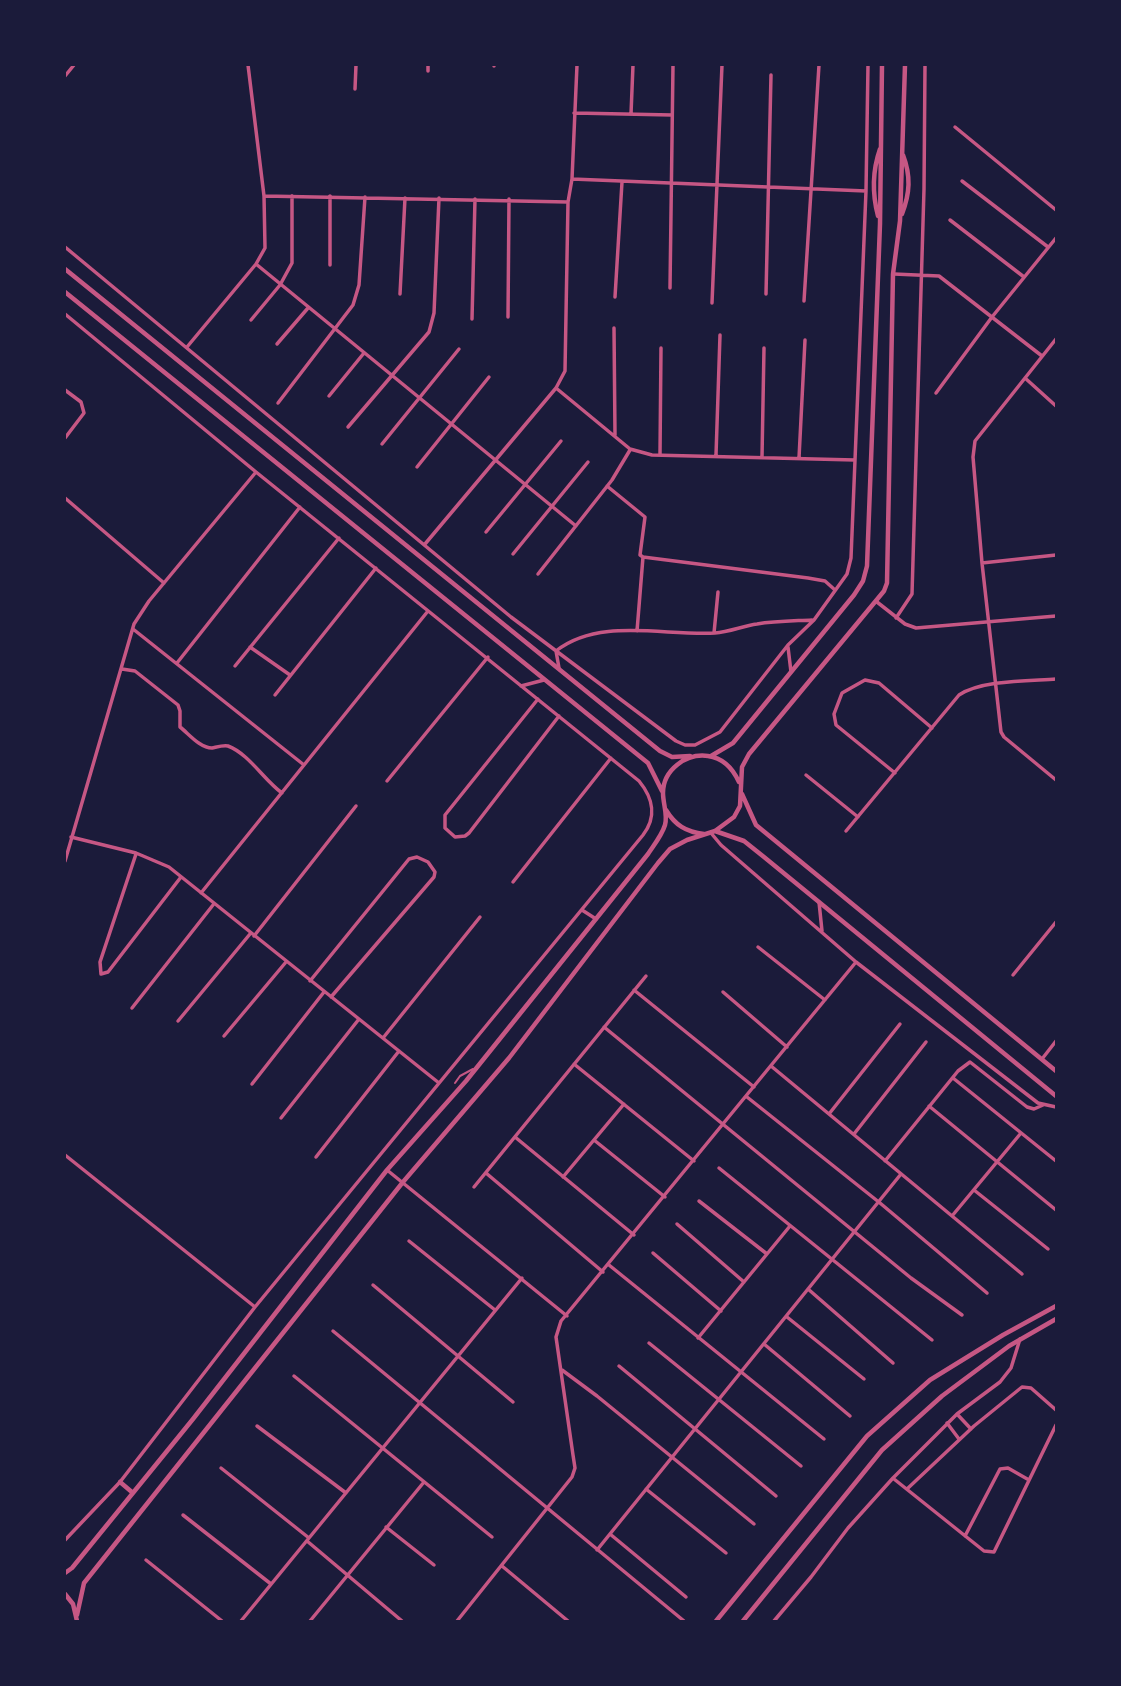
<!DOCTYPE html>
<html>
<head>
<meta charset="utf-8">
<style>
	body { margin:0 }
	#map { position:relative; width:1121px; height:1686px; overflow:hidden; background:#1b1b3a; font-family:Poppins,sans-serif }
	canvas { display:block }
	.frame { position:absolute; inset:0; border:66px solid #1b1b3a; pointer-events:none }
</style>
</head>
<body>
<div id="map">
<canvas width="1121" height="1686"></canvas>
<div class="frame"></div>
</div>
<script>
const ctx = document.querySelector('canvas').getContext('2d');
ctx.lineJoin = 'round';
function trace(path, color, width, dash) { ctx.strokeStyle = color; ctx.lineWidth = width; ctx.lineCap = dash ? 'butt' : 'round'; ctx.setLineDash(dash || []); ctx.stroke(path); }
const service = new Path2D(`
	M455 1083 460 1076 473 1069`);
const minor = new Path2D(`
	M494 66V65
	M428 71V65
	M65 76 74 65
	M355 89 356 65
	M574 113 672 115
	M631 114 633 65
	M955 127 1056 210
	M572 179 866 191
	M962 181 1048 247
	M264 196 568 202
	M950 220 1024 277
	M65 247 511 617 676 741 685 745H695L720 732 788 645 814 620 847 574 851 558 866 191 868 65
	M256 264 576 526
	M330 265V196
	M894 274 939 276 1042 356
	M670 288 673 65
	M400 294 405 198
	M766 294 771 75
	M615 297 622 182
	M804 301 819 65
	M712 303 722 65
	M65 314 256 472 639 781C653 798 657 817 643 835L255 1307 120 1482 65 1540
	M508 317 509 199
	M472 319 475 199
	M251 320 280 285 292 263V196
	M614 328 615 435
	M1056 339 975 441 973 457 982 563 1001 732 1004 737 1056 780
	M277 344 308 308
	M187 347 256 264 265 248 264 196 248 65
	M1025 378 1056 406
	M556 388 630 449 652 455 855 460
	M65 390 81 402 84 413 65 438
	M936 393 992 317 1056 238
	M329 396 364 353
	M278 403 353 305 359 285 365 197
	M348 427 429 332 434 313 439 198
	M382 444 459 349
	M660 454 661 348
	M716 455 720 335
	M762 457 764 348
	M799 458 805 340
	M417 467 489 377
	M607 486 645 517 640 555 643 557 808 578 825 581 835 590
	M65 498 164 583
	M486 532 561 441
	M425 544 556 388 565 371 568 202 572 179 577 65
	M513 554 588 462
	M982 563 1056 555
	M538 574 612 480 630 450
	M877 602 905 624 916 628 1056 616
	M896 618 912 594 924 189 925 65
	M133 629 304 765
	M637 631 643 557
	M714 633 718 592
	M250 647 290 675
	M788 647 791 672
	M177 663 300 507
	M235 666 339 538
	M559 668 556 651C599 617 664 636 715 633 729 632 743 626 757 624 775 621 793 621 812 620
	M122 669 135 671 178 705 180 711V727C189 734 200 748 212 748 217 747 223 745 228 746 249 754 264 780 282 793
	M521 686 544 680
	M275 695 376 568
	M538 699 445 815V828L455 837 465 836 469 833 559 716
	M895 773 836 725 834 714 842 693 865 680 879 683 932 728
	M806 775 858 817
	M387 781 488 657
	M846 831 959 695C982 680 1028 681 1056 679
	M711 833 721 845 856 962 1038 1103 1056 1107
	M71 837 136 853 169 867 439 1083
	M136 854 100 962 101 974 108 972 181 877
	M65 861 134 624 149 601 256 472
	M513 882 611 758
	M201 893 428 611
	M819 902 822 931
	M582 910 596 919
	M254 936 356 806
	M758 947 825 1000
	M1013 975 1056 922
	M310 981 409 859 417 857 428 862 435 872 434 877 331 997
	M634 990 754 1087
	M723 992 787 1047
	M132 1008 213 905
	M178 1021 250 934
	M604 1027 911 1278 962 1315
	M224 1036 286 962
	M383 1038 480 917
	M1042 1059 1056 1041
	M574 1064 694 1161
	M771 1066 1022 1274
	M953 1078 1056 1161
	M252 1084 324 992
	M747 1097 880 1203 987 1293
	M929 1106 1056 1210
	M829 1114 900 1024
	M281 1118 359 1019
	M854 1134 926 1042
	M515 1137 634 1235
	M594 1140 665 1197
	M65 1155 255 1307
	M316 1157 399 1051
	M885 1161 958 1071 970 1062 1027 1107 1034 1109 1043 1105
	M719 1168 932 1340
	M387 1170 567 1316
	M486 1173 603 1272
	M563 1177 624 1104
	M474 1187 646 976
	M974 1190 1048 1249
	M699 1201 767 1254
	M952 1216 1021 1133
	M677 1224 744 1282
	M409 1241 495 1310
	M653 1253 721 1311
	M609 1265 824 1439
	M373 1285 513 1402
	M808 1289 893 1363
	M787 1317 864 1379
	M333 1331 684 1621
	M698 1338 790 1226
	M649 1343 801 1466
	M764 1344 850 1416
	M619 1366 776 1496
	M562 1370 597 1396 754 1524
	M294 1376 492 1537
	M957 1414 971 1429
	M947 1423 959 1439
	M257 1426 346 1493
	M221 1468 309 1538
	M894 1479 984 1551 994 1552 1056 1425
	M646 1489 726 1553
	M907 1489 974 1426 1022 1387 1031 1388 1056 1410
	M183 1515 271 1584
	M386 1527 434 1565
	M610 1534 686 1597
	M965 1536 1000 1469 1008 1468 1029 1480
	M307 1541 402 1621
	M597 1550 901 1174
	M146 1560 222 1621
	M502 1566 568 1621
	M241 1621 522 1278
	M310 1621 424 1482
	M457 1621 572 1477 575 1468 573 1455 556 1337 561 1321 856 962
	M774 1621 811 1577 848 1528 893 1478 957 1414 1000 1382 1011 1368 1020 1339`);
const tertiary = new Path2D(`
	M902 214C910 193 911 176 903 155
	M878 216C872 193 872 172 880 149
	M65 269 660 751 672 757 690 756
	M65 292 648 763 662 791
	M711 756 733 743 854 595 863 581 867 566 880 224 882 65
	M742 794 756 825 1056 1071
	M666 810C675 825 686 832 704 834
	M715 831 744 841 764 857 1056 1096
	M120 1482 133 1493
	M65 1573 72 1568 193 1419 387 1170 466 1081 648 854C654 845 662 835 665 825 668 815 663 804 663 793 663 770 686 753 708 756 723 758 733 769 739 782
	M65 1594 73 1604 77 1621
	M77 1615 84 1583 403 1182 509 1058 658 863 670 849 687 840 715 831 734 817 740 806 742 767 749 754 884 591 887 583 893 274 900 221 905 65
	M716 1621 867 1436 930 1380 1003 1335 1056 1306
	M743 1621 882 1450 942 1396 1009 1346 1056 1319`);
trace(service, '#c65784', 2);
trace(minor, '#c65784', 3.5);
trace(tertiary, '#c65784', 4.5);
</script>
</body>
</html>
